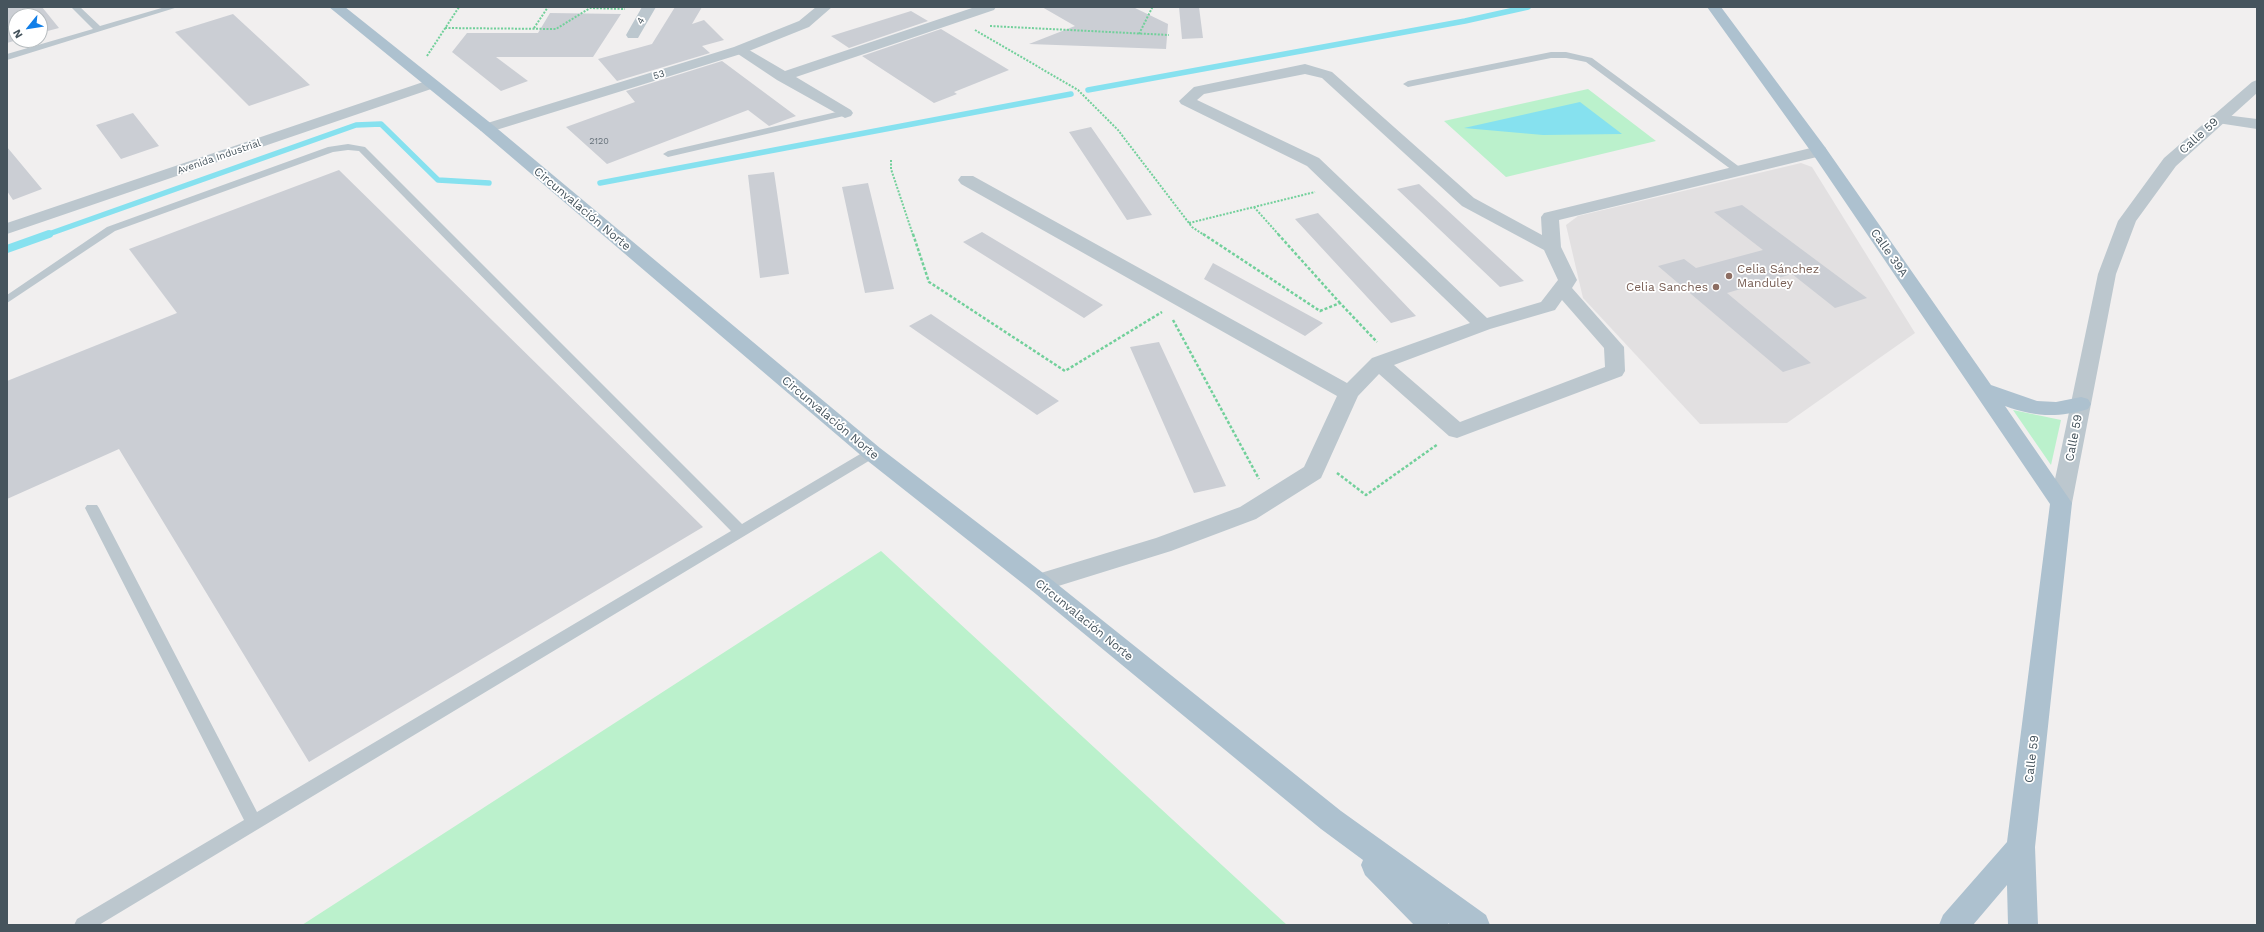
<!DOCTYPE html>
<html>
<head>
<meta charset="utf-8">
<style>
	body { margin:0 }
	#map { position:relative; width:2264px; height:932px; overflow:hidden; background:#f1efef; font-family:"Work Sans",sans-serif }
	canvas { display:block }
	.frame { position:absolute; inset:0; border:8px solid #46545d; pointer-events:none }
	.north { position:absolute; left:8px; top:8px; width:40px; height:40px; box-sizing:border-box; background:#fff; border:1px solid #b5bbbe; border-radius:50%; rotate:240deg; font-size:11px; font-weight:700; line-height:16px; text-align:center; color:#46545d }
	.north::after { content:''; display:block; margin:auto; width:14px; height:18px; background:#127fe8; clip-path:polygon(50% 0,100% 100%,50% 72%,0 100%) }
</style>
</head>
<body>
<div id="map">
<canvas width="2264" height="932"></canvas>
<div class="frame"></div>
<div class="north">N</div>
</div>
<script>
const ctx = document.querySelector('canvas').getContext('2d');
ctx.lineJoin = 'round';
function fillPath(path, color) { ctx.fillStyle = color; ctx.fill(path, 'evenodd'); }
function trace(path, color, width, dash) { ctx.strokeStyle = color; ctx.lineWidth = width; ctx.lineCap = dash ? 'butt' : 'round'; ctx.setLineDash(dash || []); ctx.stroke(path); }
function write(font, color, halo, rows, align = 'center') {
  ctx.font = font + ' "Work Sans",sans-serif'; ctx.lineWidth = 3.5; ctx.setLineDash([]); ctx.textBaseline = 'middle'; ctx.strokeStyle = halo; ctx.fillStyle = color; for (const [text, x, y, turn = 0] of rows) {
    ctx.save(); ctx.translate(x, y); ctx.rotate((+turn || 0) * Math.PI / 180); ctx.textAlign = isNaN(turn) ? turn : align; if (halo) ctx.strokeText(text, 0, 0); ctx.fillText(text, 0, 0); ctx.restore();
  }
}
const education = new Path2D(`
	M1801 163 1812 167 1915 333 1787 423 1700 424 1583 298 1566 225 1578 216Z`);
const green = new Path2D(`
	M1588 89 1656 141 1506 177 1444 121Z
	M2013 410 2061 420 2051 465Z
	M881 551 1287 925H302Z`);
const water = new Path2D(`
	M1580 102 1622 134 1543 135 1464 128Z`);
const streamFar1 = new Path2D(`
	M1088 90 1465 21 1528 7
	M600 183 1071 94
	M46 235 356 125 381 124 438 180 489 183`);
const stream = new Path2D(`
	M7 249 49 234`);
const building = new Path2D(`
	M7 7H42L59 28 40 33V16H16L17 40 7 43Z
	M675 7H702L692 24 704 20 724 40 702 46 710 53 617 81 598 59 652 44Z
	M1042 7H1133L1168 24 1166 49 1029 44 1075 26Z
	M1179 7H1199L1203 38 1182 39Z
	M911 11 928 21 849 48 831 36Z
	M550 13 621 14 593 57H496L528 81 501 91 452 52 467 33H538Z
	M233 14 310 85 249 106 175 32Z
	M941 29 1009 70 954 92 957 94 934 103 862 56Z
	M722 61 796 116 769 126 748 110 607 164 566 127 635 102 626 91Z
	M133 113 159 146 121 159 96 125Z
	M1091 127 1107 150 1152 215 1127 220 1069 132Z
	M7 147 42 189 13 200 7 191Z
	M339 170 703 527 309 762 119 449 7 499V381L177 313 129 249Z
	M774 172 789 274 760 278 748 175Z
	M868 183 894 289 865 293 842 187Z
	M1419 184 1524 281 1500 287 1397 189Z
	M1742 205 1867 298 1835 308 1792 274 1727 293 1811 363 1783 372 1658 266 1684 259 1696 268 1763 250 1714 212Z
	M1318 213 1416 316 1391 323 1295 219Z
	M982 232 1037 265 1103 305 1084 318 963 242Z
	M1213 263 1323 323 1305 336 1204 279Z
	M931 314 1059 401 1037 415 909 326Z
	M1159 342 1226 486 1194 493 1130 347Z`);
const pathFar1 = new Path2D(`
	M990 26 1169 35
	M445 28 556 29 590 8 625 9
	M534 28 548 7
	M975 30 1078 90 1118 130 1192 227 1204 235
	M1139 34 1152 8 1150 7
	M427 56 459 7
	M891 160V169L913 235
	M1254 207 1279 235
	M1189 223 1315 192`);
const path = new Path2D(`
	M913 234 929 282 1065 371 1162 312
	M1203 234 1320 311 1340 303 1377 342
	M1278 234 1340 303
	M1173 320 1259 479
	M1337 473 1366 495 1438 444`);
const service = new Path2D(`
	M71 7H80L100 26 165 7H178L7 60V54L93 29Z
	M1551 52H1566L1592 58 1745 171 1744 173H1736L1586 62 1566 58H1551L1408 87 1403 84 1408 81Z
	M845 110 850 113 848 115 668 157 663 154 668 151Z
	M348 144 365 147 742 524 867 450H877L878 453 877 456 99 925H74L77 919 244 820 85 508 87 505H97L99 508 257 812 731 531 359 151 348 150 333 152 115 231 7 303V295L107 227 328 147Z`);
const minor = new Path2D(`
	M642 7H656L638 38H628L626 35Z
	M975 7H996L994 10 796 77 851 110 853 113 851 116 845 118 777 80 732 50 739 46 744 47 785 71Z
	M1305 64 1332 72 1474 198 1542 235 1541 217 1544 213 1819 146 1825 147 1827 151 1825 155 1559 220 1561 247 1577 280 1572 288 1624 347 1625 371 1622 376 1457 438 1449 436 1379 374 1358 396 1321 478 1256 519 1171 551 1039 592 1031 590 1027 583 1031 576 1156 538 1240 507 1304 467 1337 396 961 184 958 180 961 176H973L1347 383 1372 358 1470 323 1307 166 1181 104 1179 101 1194 87ZM1305 74 1322 78 1462 206 1544 250 1558 280 1541 302 1487 318 1319 158 1197 100 1204 94ZM1562 300 1604 348 1605 367 1460 422 1394 365 1490 329 1555 310Z
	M432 79 437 81 440 84 437 87 7 234V223Z
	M2217 114 2257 119V129L2211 122 2209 119 2211 116Z`);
const tertiary = new Path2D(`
	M816 7H832L809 27 744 53 493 131H481L479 128 481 125 734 47 799 21Z
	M2257 80V93L2176 166 2136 221 2116 274 2072 503 2069 509 2061 511 2053 509 2050 503 2098 274 2118 221 2164 158 2252 82Z`);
const primary = new Path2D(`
	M329 7H345L493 125 880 448 1047 576 1341 811 1486 915 1490 925H1451L1448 923 1449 925H1414L1365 875 1361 865 1363 860 1321 829 1031 590 864 458 481 131Z
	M1707 7H1721L1825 147 1991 385 2037 401 2056 402 2081 397 2088 399 2091 404 2088 409C2057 418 2036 417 2005 406L2072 503 2035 847 2038 925H2008L2007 885 1973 925H1939L1943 915 2007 842 2050 504 1812 153Z`);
const markers = [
	[1729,276,4,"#8d6e63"],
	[1716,287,4,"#8d6e63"]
];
const farNumbernames = [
	["2120",599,141]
];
const farStreetnames = [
	["4",641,21,-60],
	["53",659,75,-17],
	["Avenida Industrial",219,157,-19]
];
const streetNames = [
	["Calle 59",2199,136,-42],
	["Circunvalación Norte",582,209,40],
	["Calle 39A",1889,253,55],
	["Circunvalación Norte",830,418,40],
	["Calle 59",2074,438,-79],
	["Circunvalación Norte",1084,620,39],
	["Calle 59",2032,759,-83]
];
const educationNames = [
	["Celia Sánchez",1737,269],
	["Manduley",1737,283],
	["Celia Sanches",1708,287,"right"]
];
fillPath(education, '#e2e0e1');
fillPath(green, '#bbf1cc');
fillPath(water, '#86e1ef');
trace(streamFar1, '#86e1ef', 5.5);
trace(stream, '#86e1ef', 8);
fillPath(building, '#cbced4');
trace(pathFar1, '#72d09b', 2, [2, 1.5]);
trace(path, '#72d09b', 2.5, [3, 2]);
fillPath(service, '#bcc7ce');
fillPath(minor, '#bcc7ce');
fillPath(tertiary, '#bcc7ce');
fillPath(primary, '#adc1cf');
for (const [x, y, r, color] of markers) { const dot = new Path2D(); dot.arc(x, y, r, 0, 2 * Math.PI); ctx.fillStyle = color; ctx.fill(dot); trace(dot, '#fff', 1.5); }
write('9px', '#67727b', null, farNumbernames);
write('10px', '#46545d', '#fff', farStreetnames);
write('12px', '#46545d', '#fff', streetNames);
write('12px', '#785e54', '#fff', educationNames, 'left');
</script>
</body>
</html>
